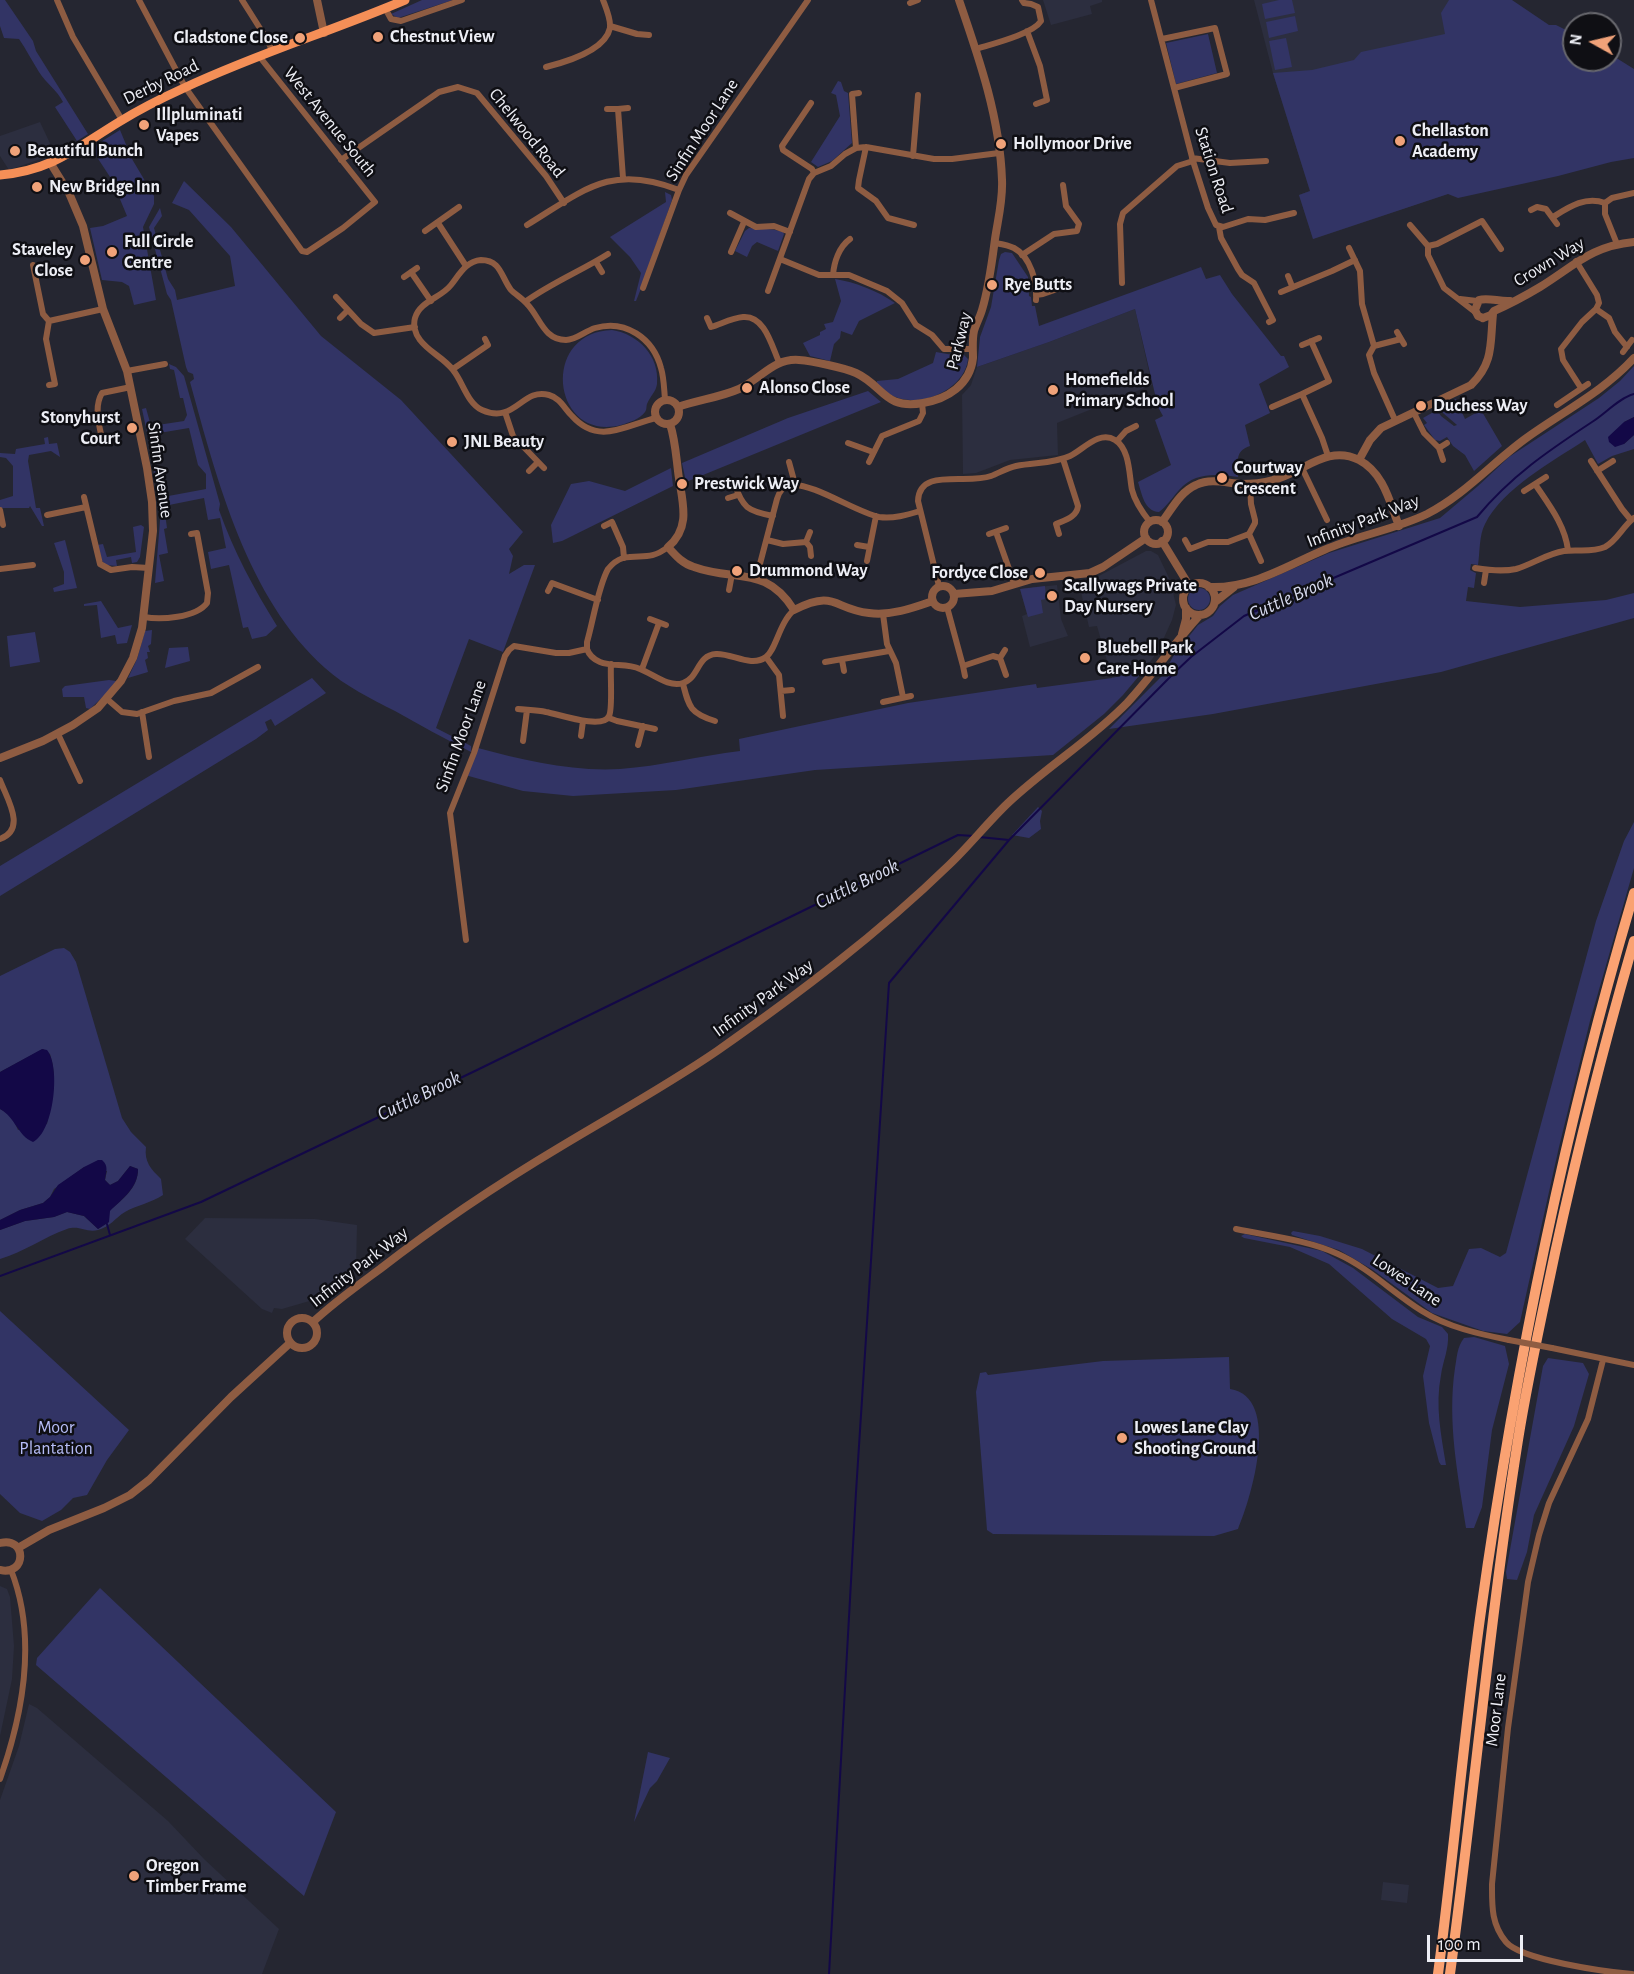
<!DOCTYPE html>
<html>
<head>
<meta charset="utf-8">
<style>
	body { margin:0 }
	#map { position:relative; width:1634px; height:1974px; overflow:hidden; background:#252631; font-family:"Alegreya Sans",sans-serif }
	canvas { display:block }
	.north { position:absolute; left:1562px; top:12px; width:60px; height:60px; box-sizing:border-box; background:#0f0f14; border:2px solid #68686e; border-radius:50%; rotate:278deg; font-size:16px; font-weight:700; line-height:24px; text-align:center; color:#edeef5 }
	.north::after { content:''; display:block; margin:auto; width:21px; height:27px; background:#f0a279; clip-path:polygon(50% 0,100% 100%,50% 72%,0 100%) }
	.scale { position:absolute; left:1427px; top:1935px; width:96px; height:27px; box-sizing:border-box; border:3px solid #edeef5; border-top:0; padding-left:8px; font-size:18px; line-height:21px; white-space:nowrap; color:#edeef5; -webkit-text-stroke:4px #0f0f14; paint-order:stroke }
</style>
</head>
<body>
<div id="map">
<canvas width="1634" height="1974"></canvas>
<div class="north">N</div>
<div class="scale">100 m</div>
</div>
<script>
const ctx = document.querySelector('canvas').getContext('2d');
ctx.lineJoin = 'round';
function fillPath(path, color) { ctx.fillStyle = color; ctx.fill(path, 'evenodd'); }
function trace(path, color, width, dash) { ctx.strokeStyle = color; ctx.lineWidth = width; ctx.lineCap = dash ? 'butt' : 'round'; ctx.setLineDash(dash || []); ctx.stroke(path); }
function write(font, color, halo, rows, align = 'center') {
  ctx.font = font + ' "Alegreya Sans",sans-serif'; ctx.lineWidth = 5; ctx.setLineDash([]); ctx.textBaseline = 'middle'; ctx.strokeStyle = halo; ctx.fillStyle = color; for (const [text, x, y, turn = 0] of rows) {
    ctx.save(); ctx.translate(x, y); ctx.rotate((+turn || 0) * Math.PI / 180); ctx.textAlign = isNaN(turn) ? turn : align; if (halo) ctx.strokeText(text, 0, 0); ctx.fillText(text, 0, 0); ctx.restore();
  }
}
const built = new Path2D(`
	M1043 0H1102V2L1090 6 1092 14 1051 25Z
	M1254 0H1512L1516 171 1313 239 1299 195 1310 191 1273 73Z
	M40 122 55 154 9 170 0 156V136Z
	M1135 309 1152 385 1057 423 1058 455 1010 460 976 473 963 474 962 395 971 385 977 367 1049 342Z
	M1146 551H1151L1158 555 1170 580 1176 605 1172 620 1158 651 1144 670 1112 678 1097 626 1089 627 1079 583 1095 578Z
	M1057 585 1061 619 1068 636 1030 647 1022 616 1027 614 1020 589Z
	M205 1218 315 1219 357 1225 356 1269 313 1300 282 1309 274 1308 272 1313 262 1309 185 1239Z
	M0 1586 7 1589 10 1597 14 1646 12 1679 0 1736Z
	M29 1704 37 1708 168 1821 204 1859 279 1929 262 1974H0V1800L19 1746Z
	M1383 1882 1409 1885 1407 1903 1381 1900Z`);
const green = new Path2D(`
	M0 0H5L33 41 36 51 88 134 77 141 55 107 63 102C57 90 46 83 39 72 32 61 26 49 19 39L4 38 0 26Z
	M422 0H453L398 18 391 14Z
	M1279 0H1292L1295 13 1265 19 1262 4Z
	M1449 0H1512L1549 25H1556L1574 34V60H1610V54L1634 69V158L1611 162 1558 176 1458 198 1448 194 1313 239 1299 195 1310 191 1273 73 1312 70 1354 60 1361 52 1445 34 1441 13Z
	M1295 16 1298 31 1269 38 1266 22Z
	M1208 34 1217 73 1176 84 1166 43Z
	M1286 38 1292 67 1275 70 1269 41Z
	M838 81 841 82 844 91 848 93 852 143 832 161 818 167 811 162 840 116 836 95 831 93Z
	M120 130 132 159 154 196V204L143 227 156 300 134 305 129 286 122 282 102 280 90 228 103 226 127 216 112 180 91 148Z
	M184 181 231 227 321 336 401 400 523 532 509 549 513 556 509 574 524 565H535L503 652 469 639 436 728 471 746V752C445 739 420 725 395 711 371 699 345 686 325 668 247 598 217 480 190 382L194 379 193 374 188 372 186 367 171 300 167 294 149 227 160 208 162 216 154 228 168 279 175 290 177 300 235 286 230 256 189 210 172 203Z
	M665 192 671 195 672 200 640 291 636 301H634L641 273 630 257 610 237 666 202Z
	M749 228C761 229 771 228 783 232L784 234 778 251 757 242 752 246 747 257 735 251 745 231Z
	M1005 252 1012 253 1028 277 1029 296 1031 297 1032 306H1035L1039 326 1201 267 1206 279 1220 275 1232 294 1281 356H1284L1289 367 1259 384 1270 413 1245 425 1250 446C1234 451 1238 463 1238 477 1216 474 1195 472 1179 490 1172 498 1167 506 1159 512 1144 511 1142 494 1138 482L1171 465 1155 420 1163 416 1158 407 1135 309 1049 342 977 367 980 337 991 307 999 260 1001 254Z
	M835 279C855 282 878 291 895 303L859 321 852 335 841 331 840 338 834 344 830 361 810 356 803 343 820 335V332L826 329 824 324 833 322 841 301Z
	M612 330C638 334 660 356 657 384 656 392 650 396 647 404 646 408 647 409 645 412 640 419 628 423 621 425 552 443 539 332 612 330Z
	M936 352 953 355 962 353 968 359C965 387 928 405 902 399 892 397 884 391 877 385V381L898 379 933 363Z
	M169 364 176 367 184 376 220 504 219 510C234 552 254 589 277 626L266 636 252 639 248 627 243 628 229 565 211 569 208 552 226 548 220 518 208 520 204 498 164 506 167 528 164 529 168 553 159 555 164 581 155 583 161 508 160 496 153 474 155 470 162 468V473L160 475 163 497 206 489V474L198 465 189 428 153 434 156 455 152 456 142 409 146 408 151 426 184 421 187 415 183 398H180L174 370 170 369Z
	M1634 366V417L1624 422V444L1634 435V449L1612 456 1598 464 1585 440C1552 462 1503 488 1485 524 1479 535 1480 552 1478 565L1471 564 1470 570 1476 573 1474 588 1468 587 1466 601 1520 607 1606 600 1634 593V618L1441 672 1213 714 1109 729 1162 676 1174 655 1198 625 1213 616 1220 606 1233 595 1329 553 1440 518 1478 486 1509 457 1599 398 1620 381Z
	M868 391 881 402 686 482 682 463 788 418Z
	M1456 399 1465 419 1481 410 1502 446 1474 471 1465 455 1453 446 1447 437 1440 441 1435 440 1424 425 1427 423 1423 418 1437 410 1441 416 1454 426 1457 425 1443 413 1440 407Z
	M48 437 49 444 57 443 60 457 51 451 29 455 28 461 36 508H40L44 526H42L30 506 29 508H0V500L13 496V466L6 458 0 457V453L15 454 16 449 45 444 44 438Z
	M671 468 673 486 562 541 553 543 551 525 571 484 589 481 625 491Z
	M141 525 144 527 140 557 137 562 132 563 131 557 116 560 117 566 105 565 100 558 97 545 103 544 107 557 136 552 133 527Z
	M65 540 77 588 54 592 53 588 64 584V572L54 543Z
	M1045 586 1046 599 1041 600 1043 613 1028 617 1020 589Z
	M1188 599a11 11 0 1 1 22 0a11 11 0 1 1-22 0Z
	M101 601 118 628 132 625 127 643 117 644 115 635 101 638 97 605 84 606V604Z
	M152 630 151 644 148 646 150 652H147L148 658 145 660 148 672 128 678 137 659 145 631Z
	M35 632 40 662 10 667 7 636Z
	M188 647 190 661 165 668 169 648Z
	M1144 670 1123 695 1104 714 1053 755 815 770 676 790 573 796 523 791 465 775 478 748C523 760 573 772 620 769 660 766 700 756 740 751L739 739 908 703 1036 684 1037 688 1112 678Z
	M312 678 326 693 275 726 271 719 265 722 268 730 256 739 0 896V866Z
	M109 680 116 681 111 689 90 709 86 708 84 697H63L62 689 65 686Z
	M1038 807 1042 811 1040 821 1041 829 1029 838 1012 835Z
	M1634 822V868L1590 1021 1559 1147 1520 1322 1507 1334 1483 1331 1432 1313 1373 1270 1339 1250 1292 1235 1291 1233 1293 1231 1320 1236 1362 1249 1438 1288 1453 1286 1469 1249 1481 1248 1500 1257 1506 1253 1596 921 1624 841Z
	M64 948 70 952 76 962 122 1118 131 1132 146 1147C144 1162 151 1169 161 1179L163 1195C151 1203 137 1205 125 1212 115 1218 110 1227 98 1230 86 1233 80 1225 67 1229 44 1237 24 1252 0 1259V1230L25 1221 54 1217 67 1212 84 1216 98 1229 109 1222V1211C123 1199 138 1188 138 1169L130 1166 118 1181 110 1185 105 1180 107 1171 84 1167 54 1189 50 1197 43 1203 20 1210 0 1220V1109L11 1115 18 1130 47 1124C52 1099 58 1079 50 1054L43 1049 0 1072V976L55 949Z
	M1245 1234 1322 1251 1353 1268 1418 1317 1442 1327 1448 1334C1449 1349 1443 1361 1441 1375 1435 1406 1441 1434 1446 1465H1441L1439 1462 1429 1423 1423 1376 1430 1346 1426 1339 1392 1319 1329 1264 1290 1247 1244 1238 1241 1236Z
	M0 1311 129 1430 107 1460 87 1495 73 1498 61 1510 42 1521 20 1513 0 1494Z
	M1474 1337 1505 1346 1509 1364 1492 1430 1482 1507 1474 1528H1466C1458 1475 1447 1422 1455 1368 1457 1357 1457 1347 1464 1338Z
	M1229 1357 1230 1389C1282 1397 1251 1499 1238 1529L1214 1536 993 1534 987 1530 976 1392 980 1373 986 1372 988 1375 1103 1361Z
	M1548 1358 1583 1363 1589 1374 1574 1426 1534 1515 1527 1552 1517 1580 1507 1579 1506 1572 1543 1366Z
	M100 1588 336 1812 304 1896 36 1665 37 1658Z
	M648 1752 670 1758 657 1781 650 1788 634 1822Z`);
const water = new Path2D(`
	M1634 417V435L1624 444 1615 447 1609 442 1608 437 1624 422Z
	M42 1049 47 1050C61 1067 54 1132 33 1142 17 1135 16 1118 0 1109V1072Z
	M98 1160H102C109 1166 106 1172 105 1180L110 1185 118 1181 130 1166 138 1169C138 1188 123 1198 110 1211L109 1222 98 1229 84 1216 67 1212 54 1217 25 1221 0 1230V1220L20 1210 43 1203 50 1197 58 1185 84 1167Z`);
const stream = new Path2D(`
	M979 837 1009 840 1173 674 1191 657 1244 616 1477 517C1511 476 1548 451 1592 422 1605 414 1619 398 1634 394
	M107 1224 110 1235
	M0 1276 201 1202 475 1071 958 835 974 836
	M829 1974 856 1492 889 983 1009 840`);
const minor = new Path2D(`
	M57 0 73 37 122 120
	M139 0 185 87 302 251 307 252 343 228 375 202 259 56
	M242 0 268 41 272 51
	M1151 0 1193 161 1208 208 1216 225 1223 227 1248 219 1265 220 1294 213
	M910 3 918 0
	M385 8 391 19 401 21 462 0
	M610 26 637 34 649 35
	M1027 31 1040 66 1047 100 1036 104
	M1162 39 1215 28 1227 74 1174 88
	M976 49C992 44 1033 34 1041 21L1038 7 1031 4 1024 3 1022 0
	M546 67C566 62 605 51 610 28 611 19 606 8 603 0
	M811 103 782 146 783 150 812 169 814 173
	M607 109H618L623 178
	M618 109 628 108
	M866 147 859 180 858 188 876 201 888 218 914 225
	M856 148 852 94 859 93
	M913 156 918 95
	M1192 158 1230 163 1266 161
	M341 160 439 92 458 87 477 93 546 176 564 203
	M1531 210 1537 207 1546 209 1557 224
	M730 213 756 227 774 226 790 232
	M1553 217C1569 207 1585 196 1605 203
	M438 223 466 266
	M527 225C584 190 611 163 679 190
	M1410 225 1428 246
	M1219 227 1221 238 1238 269 1242 275 1254 283 1273 320 1269 322
	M425 231 459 207
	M995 243C1001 244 1008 245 1014 248 1031 257 1037 282 1036 300
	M1617 244 1605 214V203L1612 198 1634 193
	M1349 248 1360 271 1362 304 1374 346
	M731 252 744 222
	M1022 255 1054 234 1077 231 1079 224 1066 206 1063 185
	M780 259 819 275H849L887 291 902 303 916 325 932 335 944 349H973
	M1576 261 1597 295 1599 303 1596 309 1582 322 1561 349 1563 360 1581 388
	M596 262 602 272
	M33 265 43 314 49 321
	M411 272 431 301
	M833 275C834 262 839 247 850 239
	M1288 276 1292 286
	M404 277 417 268
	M1122 283 1120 224 1123 213 1177 166 1193 161
	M643 288 679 190 686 175 808 0
	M768 291 809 179 814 173 831 166 845 154 856 148 866 147 934 159H952L999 153
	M1281 292 1332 271 1355 260
	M1036 295 1043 294 1069 285
	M336 297 361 324 374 333 415 327
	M1460 299 1477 301
	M525 302C551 283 581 271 608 254
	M1596 309 1609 318 1615 332 1627 347
	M1475 312 1444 288 1428 255V246L1437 244 1482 221 1501 249
	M340 318 348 310
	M707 318 711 327C721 324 732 318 743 317 765 315 772 347 779 362
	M1397 332 1404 344
	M1302 345 1319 338
	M1623 352 1632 340
	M453 369 488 345 485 339
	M127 371 165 364
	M49 385 55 384 46 339 49 321 103 309
	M1302 394 1329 381 1311 341
	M1557 405 1588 384
	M1272 407 1302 394 1322 438 1328 456
	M505 412 513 436 544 468
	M1414 413 1424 433 1439 448 1443 460
	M656 418C626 425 599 446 572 416 564 408 560 398 549 395 522 387 515 425 482 410 467 403 463 382 453 370 444 358 429 352 420 340 415 334 413 325 415 318 420 301 441 298 451 285 459 275 466 261 481 260 501 260 501 277 511 290 516 295 523 299 528 305 540 318 544 340 566 340 576 340 585 331 595 328 625 319 653 338 661 368 664 378 664 389 665 399
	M1395 420 1374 373 1369 355 1374 346 1401 339
	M114 441 103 443C100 428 93 408 102 393L131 387
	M1117 441 1126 431 1136 426
	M848 443 873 452
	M1439 448 1447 443
	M1591 461 1622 509 1631 520
	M789 462 795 484
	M869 462 882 436 919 421 923 413 922 403
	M1302 468 1327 520
	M529 471 538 462
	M1597 471 1613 461
	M734 483C743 508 747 511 773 516
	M1535 484C1549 505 1565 525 1568 550
	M1524 491 1546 477
	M84 497 100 564 111 570 132 567 149 568
	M728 498 738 495
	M0 510 3 525
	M47 515 86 507
	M604 526 612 522 623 547 624 558
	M996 532 1014 583
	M989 534 1006 528
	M1059 534 1056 524C1065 520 1077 517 1078 506L1063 459
	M1249 534 1261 561
	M767 540 783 544 806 542 810 547 811 556
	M1185 540 1190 549 1208 542H1228L1249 534 1255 523V520L1251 504 1250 484
	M806 542 810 532
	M857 545 869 547
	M867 561 876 516
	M1475 568C1488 570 1502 572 1516 569 1533 564 1546 554 1564 551 1577 549 1591 553 1605 547 1617 541 1623 526 1634 518
	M0 569 33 565
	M756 579 777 499C779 492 784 485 792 485 813 483 856 512 879 517 893 519 907 515 920 511
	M1484 583 1486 570
	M939 586 918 501C919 467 967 485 991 476 999 473 1007 468 1016 466 1034 462 1053 464 1070 456 1083 450 1099 430 1115 440 1130 449 1129 475 1132 490 1135 502 1142 512 1150 522
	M729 590 732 574
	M548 591 552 583 598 600
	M947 607 963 666 993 656 1000 658 1006 675
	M883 614 887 644 896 663 903 697
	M144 617C160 620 196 618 207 603L208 593 197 533 191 534
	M650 619 666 625
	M587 649C589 655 593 659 600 662 612 667 627 663 640 669 653 674 669 688 683 683 699 678 697 655 716 654 732 653 751 668 766 657 776 650 779 623 794 610
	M587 649V642C593 622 598 587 608 569 612 564 617 560 623 558 641 554 650 561 668 547
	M766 657 779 675 783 716
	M1000 658 1005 650
	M842 660 844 671
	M825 662 889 651
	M963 666 965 676
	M642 669 659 623
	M683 684C689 707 690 713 715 721
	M781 691 792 690
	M107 699 122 712 137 714 174 701 211 693 258 667
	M883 702 911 696
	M518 709C527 710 537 710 546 712 558 714 603 730 609 716 613 709 610 675 611 664
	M142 712 149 757
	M609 718 617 721 655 729
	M58 734 80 781
	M581 736 583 721
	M523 741 527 710
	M638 745 643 726
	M0 780C7 799 27 829 0 839
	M466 940 450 813 474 753 505 656 509 650 514 646 556 653H569L587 649
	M1236 1229C1270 1236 1307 1240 1338 1254 1369 1268 1393 1293 1422 1311 1447 1327 1479 1334 1509 1340
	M1552 1348 1634 1365
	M1603 1360 1588 1419 1549 1503 1539 1535 1528 1582 1508 1728 1492 1884C1492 1905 1491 1924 1506 1942 1521 1960 1606 1972 1632 1974
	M0 1779C23 1714 37 1636 11 1570`);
const tertiary = new Path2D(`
	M317 0 324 33
	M1483 318 1491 315 1494 311C1510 304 1525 296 1540 287 1574 266 1591 246 1634 242
	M1483 318 1478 316 1475 310 1479 300C1488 297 1500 302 1510 301
	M655 412a12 12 0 1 1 24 0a12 12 0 1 1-24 0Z
	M678 407C698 400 721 397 739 389 761 379 773 358 799 360 812 361 845 368 856 373 884 386 884 410 923 403 947 399 970 385 973 358 973 349 972 340 974 331 976 324 980 317 982 310 989 287 992 262 995 239 998 219 1003 200 1002 180 1000 118 979 58 959 0
	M670 424C675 439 676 455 678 471 681 499 693 526 668 547 676 556 683 564 694 567 735 582 766 565 794 610 836 589 833 609 869 613 891 616 913 608 933 601
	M1359 460 1370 440 1381 428 1471 385C1494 363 1490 343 1493 314
	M1144 532a12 12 0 1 1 24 0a12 12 0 1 1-24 0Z
	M1162 522C1172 509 1180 492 1196 485 1211 478 1226 483 1241 484 1252 484 1262 483 1273 480 1303 473 1327 444 1359 460 1384 473 1390 503 1399 526
	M1162 541 1190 587
	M1183 599a16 16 0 1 1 32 0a16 16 0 1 1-32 0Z
	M932 597a11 11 0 1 1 22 0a11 11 0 1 1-22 0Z
	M1209 587C1252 589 1286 566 1324 550 1358 535 1394 530 1427 514 1464 495 1491 464 1525 439 1562 412 1603 392 1634 358
	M954 594 992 591 1032 579 1090 573 1103 567 1146 538
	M1215 602 1234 587
	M1182 634 1186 619V608
	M0 758 43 741 73 725 98 708 121 681 133 658 142 628 153 531 152 502 147 468 127 371 103 309 83 226 69 193 51 164
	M287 1333a15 15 0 1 1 30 0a15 15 0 1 1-30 0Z
	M313 1322C333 1303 357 1286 380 1269 438 1224 498 1184 560 1147 613 1115 666 1086 717 1051 798 994 878 934 949 865 970 845 988 822 1008 803 1046 767 1091 740 1127 703 1153 675 1174 643 1200 615
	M0 1543C27 1536 27 1576 0 1570
	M18 1548 49 1530 104 1508 130 1495 149 1480 231 1397 290 1343`);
const primary = new Path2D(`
	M0 175C53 170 76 148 119 122 140 109 162 98 184 88 256 54 332 31 405 0`);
const trunk = new Path2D(`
	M1438 1974C1454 1853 1464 1732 1481 1611 1515 1368 1564 1128 1634 893
	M1450 1974C1474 1796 1490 1617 1518 1440 1528 1377 1542 1315 1555 1253 1578 1148 1604 1044 1634 941`);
const minorBridge = new Path2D(`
	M1509 1340 1552 1348`);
const markers = [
	[378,37,6,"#f0a279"],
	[300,38,6,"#f0a279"],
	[144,125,6,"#f0a279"],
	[1400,141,6,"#f0a279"],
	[1001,144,6,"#f0a279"],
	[15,151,6,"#f0a279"],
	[37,187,6,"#f0a279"],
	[112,252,6,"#f0a279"],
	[85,260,6,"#f0a279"],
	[992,285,6,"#f0a279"],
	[747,388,6,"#f0a279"],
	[1053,390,6,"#f0a279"],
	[1421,406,6,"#f0a279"],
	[132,428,6,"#f0a279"],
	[452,442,6,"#f0a279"],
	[1222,478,6,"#f0a279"],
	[682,484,6,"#f0a279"],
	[737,571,6,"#f0a279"],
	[1040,573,6,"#f0a279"],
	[1052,596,6,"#f0a279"],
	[1085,658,6,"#f0a279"],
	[1122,1438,6,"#f0a279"],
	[134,1876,6,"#f0a279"]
];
const poiNames = [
	["Chestnut View",390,37],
	["Gladstone Close",288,38,"right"],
	["Illpluminati",156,115],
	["Vapes",156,136],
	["Chellaston",1412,131],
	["Academy",1412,152],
	["Hollymoor Drive",1013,144],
	["Beautiful Bunch",27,151],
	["New Bridge Inn",49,187],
	["Full Circle",124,242],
	["Centre",124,263],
	["Staveley",73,250,"right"],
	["Close",73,271,"right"],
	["Rye Butts",1004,285],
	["Homefields",1065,380],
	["Primary School",1065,401],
	["Alonso Close",759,388],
	["Duchess Way",1433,406],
	["Stonyhurst",120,418,"right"],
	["Court",120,439,"right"],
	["JNL Beauty",464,442],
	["Courtway",1234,468],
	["Crescent",1234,489],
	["Prestwick Way",694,484],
	["Drummond Way",749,571],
	["Fordyce Close",1028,573,"right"],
	["Scallywags Private",1064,586],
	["Day Nursery",1064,607],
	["Bluebell Park",1097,648],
	["Care Home",1097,669],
	["Lowes Lane Clay",1134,1428],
	["Shooting Ground",1134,1449],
	["Oregon",146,1866],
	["Timber Frame",146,1887]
];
const streetNames = [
	["Derby Road",161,82,-26],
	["West Avenue South",330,122,51],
	["Sinfin Moor Lane",702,130,-57],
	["Chelwood Road",527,133,51],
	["Station Road",1214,170,72],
	["Crown Way",1549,262,-31],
	["Parkway",959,341,-76],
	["Sinfin Avenue",160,470,82],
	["Infinity Park Way",1363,521,-21],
	["Sinfin Moor Lane",461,736,-70],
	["Infinity Park Way",763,998,-36],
	["Infinity Park Way",359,1267,-38],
	["Lowes Lane",1407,1280,34],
	["Moor Lane",1496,1710,-83]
];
const parkNames = [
	["Moor",56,1428],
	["Plantation",56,1449]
];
const waterNames = [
	["Cuttle Brook",1291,597,-24],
	["Cuttle Brook",857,884,-26],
	["Cuttle Brook",419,1096,-26]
];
fillPath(built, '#2c2e3f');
fillPath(green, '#323465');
fillPath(water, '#130847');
trace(stream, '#130847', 2);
trace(minor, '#8e5c42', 6);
trace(tertiary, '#8e5c42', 8);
trace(primary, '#f58f57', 9);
trace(trunk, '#faa272', 10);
trace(minorBridge, '#8e5c42', 6);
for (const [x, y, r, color] of markers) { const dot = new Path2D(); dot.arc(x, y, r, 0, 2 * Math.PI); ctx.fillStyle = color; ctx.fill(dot); trace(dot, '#0f0f14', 2); }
write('bold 18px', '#edeef5', '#0f0f14', poiNames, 'left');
write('18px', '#edeef5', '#0f0f14', streetNames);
write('18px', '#b6bcf7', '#0f0f14', parkNames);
write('italic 20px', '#d7daee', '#0f0f14', waterNames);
</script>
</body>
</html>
